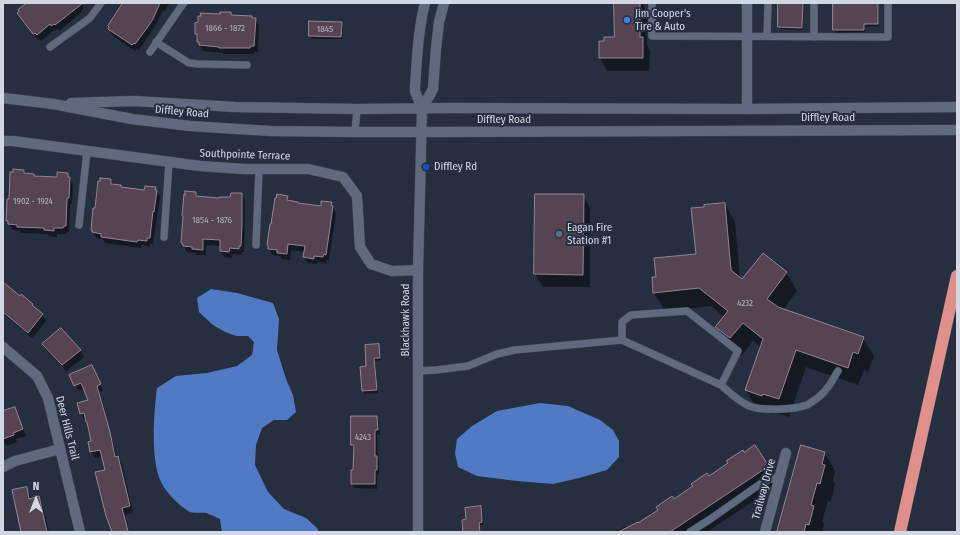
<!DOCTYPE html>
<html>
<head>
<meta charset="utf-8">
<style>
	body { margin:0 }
	#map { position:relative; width:960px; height:535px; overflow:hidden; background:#262f40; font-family:"Fira Sans Condensed",sans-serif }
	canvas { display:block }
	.frame { position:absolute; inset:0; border:4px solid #d2d8e3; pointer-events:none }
	.north { position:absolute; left:16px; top:479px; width:40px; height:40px; -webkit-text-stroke:3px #262f40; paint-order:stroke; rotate:0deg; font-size:11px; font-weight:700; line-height:16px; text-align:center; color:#d2d8e3 }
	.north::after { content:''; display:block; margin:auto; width:14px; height:18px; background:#d2d8e3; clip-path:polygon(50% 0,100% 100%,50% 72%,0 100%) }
</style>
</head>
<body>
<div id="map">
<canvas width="960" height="535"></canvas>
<div class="frame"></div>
<div class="north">N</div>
</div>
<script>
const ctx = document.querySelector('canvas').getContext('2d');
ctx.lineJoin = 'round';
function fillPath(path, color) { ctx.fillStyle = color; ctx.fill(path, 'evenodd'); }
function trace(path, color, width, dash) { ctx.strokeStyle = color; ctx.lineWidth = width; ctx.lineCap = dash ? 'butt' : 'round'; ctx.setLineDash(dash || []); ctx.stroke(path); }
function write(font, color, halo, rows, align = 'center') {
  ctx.font = font + ' "Fira Sans Condensed",sans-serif'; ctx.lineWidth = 4; ctx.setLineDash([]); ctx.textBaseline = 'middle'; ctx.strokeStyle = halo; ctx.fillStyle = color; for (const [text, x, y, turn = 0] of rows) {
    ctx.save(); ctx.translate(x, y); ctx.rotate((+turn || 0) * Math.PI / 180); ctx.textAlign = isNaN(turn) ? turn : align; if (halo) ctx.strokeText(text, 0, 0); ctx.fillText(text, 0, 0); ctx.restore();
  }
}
const water = new Path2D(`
	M211 289 237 293 273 303 279 319 277 350 286 379 293 395 296 412 287 420H274L262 428 256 445 255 465 268 492 284 509 306 518 317 528 319 532H222L220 519C216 517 211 515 206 513 201 512 193 514 188 511 178 504 167 494 161 482 150 459 154 412 157 388L176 376 207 373 237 366 252 355 254 342 248 336H236L225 332 213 325 199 312 197 298Z
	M540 403 568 406 600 420 613 430 619 441V457L607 470 579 478 553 484 517 481 477 476 458 467 455 453 457 439 472 426 497 411Z`);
const shadow = new Path2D(`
	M30 3H81L84 8 81 11 82 12 59 31 58 29 55 31 54 30 41 41 39 39 38 40 22 19Z
	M125 3H169L165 12 163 10 156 25 139 50 137 49 135 51 113 36 109 29Z
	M615 3H642L647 12V45L650 51 649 71H607L600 58 605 42 615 38Z
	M779 3H804L803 30 781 29 779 26Z
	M834 3H879V26L865 27V32L836 33 834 30Z
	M231 13 232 16 252 17 253 19H255L259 26 258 52H254V54H224L223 53 203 51 198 42V37L196 34 221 16Z
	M341 23 343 26 342 39H312L310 36Z
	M24 170 26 174 33 175 35 177 58 178 67 174 73 184 72 204H70L69 232H67V234H57V237L49 236 48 234 21 233 20 231 13 230 7 221 10 200Z
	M111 180 114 185 121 188 145 191 155 188 160 197 153 244 150 243V247L141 245V248L105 243 103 239 96 238 92 230 96 209Z
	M196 193 198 197 231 198 242 194 245 201 244 252H242V255L233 254 232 258 224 257 221 251V246L206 245V255H197L195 253 187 252 182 243Z
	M583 195 590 208V287H543L535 274Z
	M287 196 290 202 298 204 322 207 331 203 336 213 329 261 327 260 326 263 317 262V264L308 263 304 257 305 252 291 250 290 260 282 259 280 256 273 255 269 249Z
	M725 204 735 222 740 279 743 280 786 272 797 291 783 310 863 338 874 356 868 372 864 370 858 385 806 367 789 417 773 412V414L757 409 746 390 761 347 753 341 741 356 727 345 717 327 724 317 711 306 665 311 654 293 657 278 697 255Z
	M3 283 20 297 32 304 35 309 42 315 46 321 32 338 3 314Z
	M43 345 80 350 84 357 66 371 47 351Z
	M378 345 380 348 381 360 375 361 378 393 364 394 363 391 361 368 367 367Z
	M95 372 103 391 100 392 117 458 118 457 122 464 133 513 125 515 129 532H113L106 471 103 457 95 458 91 452 89 443 92 442 89 426 86 419 85 420 81 414 89 401 85 389 79 391 75 385Z
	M14 408 18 414 26 436 16 439 17 442 6 446 3 440V412Z
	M377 417 379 421 380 435H377L378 458 379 462V475H377V489L355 488 352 484 354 471 355 449 352 445Z
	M825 453 835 471 833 480 835 484 831 502 828 501 822 521 824 525 822 532H778Z
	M768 466 779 484 707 532H614L626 526 627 528 638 524 709 477Z
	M26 488 30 495 31 499 39 498 42 504 49 532H22Z
	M480 507 482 510 483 525H480L481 532H464L467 520Z`);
const building = new Path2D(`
	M27 3H83L55 25 54 24 51 26 50 24 37 35 35 33 33 34 17 13 19 11 18 10Z
	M123 3H160L153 19 147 28 135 44 134 43 132 45 108 29 109 27 108 26Z
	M614 3H640V37H643V58H599V41H604V37H614Z
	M778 3H803L802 28 778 27Z
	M833 3H878V24H864V30H833Z
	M220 12H231V15L252 16V18H256L254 46H251L250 48H219V47L199 45V42H197V34H195V23L198 22V16H201L200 13 220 14Z
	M309 21 342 22 341 37 309 36Z
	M13 169 24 170V173L34 174V176L57 177V172L68 173V177H70L69 198H67L66 226H64L63 228H54V231L44 230V228L17 227V225L8 224V221H6L7 199H9L10 172H13Z
	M100 178 111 179V184L121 185V187L144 190 145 186 156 187 155 190H157L154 212 153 211 150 238H147V241L138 240 137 242 101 237V234L92 232V230H91L93 208H95L98 181H100Z
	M185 191 196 192V196L219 198V197H230L231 193H242V224L241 246H239V249L230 248 229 252 220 251V240L203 239V250L192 249V247L183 246V244L181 243 183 216H182L184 194 185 195Z
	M277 194 288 196 287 200 298 202V203L321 206V201L332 202 331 205 333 206 326 255 324 254 323 257 314 256V259L303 257 305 246 288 244 287 254 277 253V250L268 249V246L267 245 270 224H271L275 198H276Z
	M535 194H584L583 275 534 274Z
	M725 203 731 270 742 279 763 253 787 272 767 299 778 307 864 337 858 354 853 352 848 368 796 350 779 399 763 394 762 396 745 390 763 339 743 323 730 338 715 327 728 311 699 288 653 293 652 277H656L654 258 696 254 691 208 704 207V205Z
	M3 282 20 296 21 294 33 304 32 305 43 314 28 333 3 312Z
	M61 328 81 350 62 365 42 344Z
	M379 344 380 358H374L377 390 362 391 360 367 366 366 365 345Z
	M92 365 101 384 97 386 110 432 115 457 118 456 130 506 122 508 128 531 123 532H112L106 516 95 472 105 470 100 450 90 452 88 442 91 441 87 422H86L84 413 80 414 77 403 88 400 81 383 74 386 69 375Z
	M15 407 23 429 13 433 14 435 3 439V411Z
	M351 416H377L378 430H375V456H377V470H375V484H351V470H353L354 445H351Z
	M755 445 769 466 670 532H618L638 522V523L658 510 656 507 672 496 674 499 693 486 691 484 707 473 709 476 728 463 726 461 743 450 744 452Z
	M801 445 825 452 822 464 825 465 820 484 817 483 811 505 814 506 809 525 806 524 804 532H777Z
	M27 487 29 499 39 496 47 532H21L12 490Z
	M481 506 482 522 479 523 480 532H463L462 520 466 519 465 508Z`);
const lane = new Path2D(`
	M652 3V36L888 37V3
	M814 3V37
	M767 36 768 3
	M156 42 189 63 198 64 247 65
	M50 47 90 18 101 3
	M150 52 180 8 184 3
	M355 132 357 109
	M79 225 87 151
	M164 237 169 162
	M256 245 259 169
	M418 371 436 370 468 366 497 354 515 350 622 340 721 385 738 351 687 311 631 315 622 322V340
	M721 385C730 393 738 401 749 406 761 411 794 410 807 405 812 402 818 398 822 394 829 388 833 379 838 371
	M690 532 709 520 763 482 780 476`);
const street = new Path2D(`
	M747 3V109
	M3 141H13L200 166 244 169H308L343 177 357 196 360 247 371 264 392 271 418 270
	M3 347 37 376 48 398 80 532
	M3 467 15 461 60 449
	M765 532 786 453`);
const secondary = new Path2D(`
	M3 98 53 104 132 119 190 126 270 131 355 132H443L957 130
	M71 103 134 101 235 107 357 109 449 108 747 109 957 107
	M422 109 433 89 436 48 439 22 444 3
	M418 532V270L422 109 415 91V87C417 58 418 31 425 3`);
const highway = new Path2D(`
	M900 532 957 276`);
const markers = [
	[627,20,4,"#3f7fe0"],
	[426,167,4,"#1a4fb4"],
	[559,234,4,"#5c6f8a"]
];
const numberNames = [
	["1866 - 1872",225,28],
	["1845",325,29],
	["1902 - 1924",33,201],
	["1854 - 1876",212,220],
	["4232",745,303],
	["4243",363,437]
];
const poiNames = [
	["Jim Cooper's",635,14],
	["Tire & Auto",635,27],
	["Diffley Rd",434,167],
	["Eagan Fire",567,228],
	["Station #1",567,241]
];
const streetNames = [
	["Diffley Road",182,112,5],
	["Diffley Road",828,118],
	["Diffley Road",504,120],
	["Southpointe Terrace",245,155,2],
	["Blackhawk Road",406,320,-90],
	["Deer Hills Trail",67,428,76],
	["Trailway Drive",764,489,-75]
];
fillPath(water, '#507ac3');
fillPath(shadow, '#0007');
fillPath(building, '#564453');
trace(building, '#978494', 1);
trace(lane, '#464d5c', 8);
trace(street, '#464d5c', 11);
trace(secondary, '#464d5c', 11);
trace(highway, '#464d5c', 13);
trace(lane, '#606a7e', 7);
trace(street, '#606a7e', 10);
trace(secondary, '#606a7e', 10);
trace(highway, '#e18f8a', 12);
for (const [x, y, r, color] of markers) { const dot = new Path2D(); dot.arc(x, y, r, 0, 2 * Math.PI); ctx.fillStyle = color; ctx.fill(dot); trace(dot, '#262f40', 1.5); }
write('9px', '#b3b3bf', null, numberNames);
write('11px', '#d2d8e3', '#262f40', poiNames, 'left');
write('11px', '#d2d8e3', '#262f40', streetNames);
</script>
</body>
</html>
